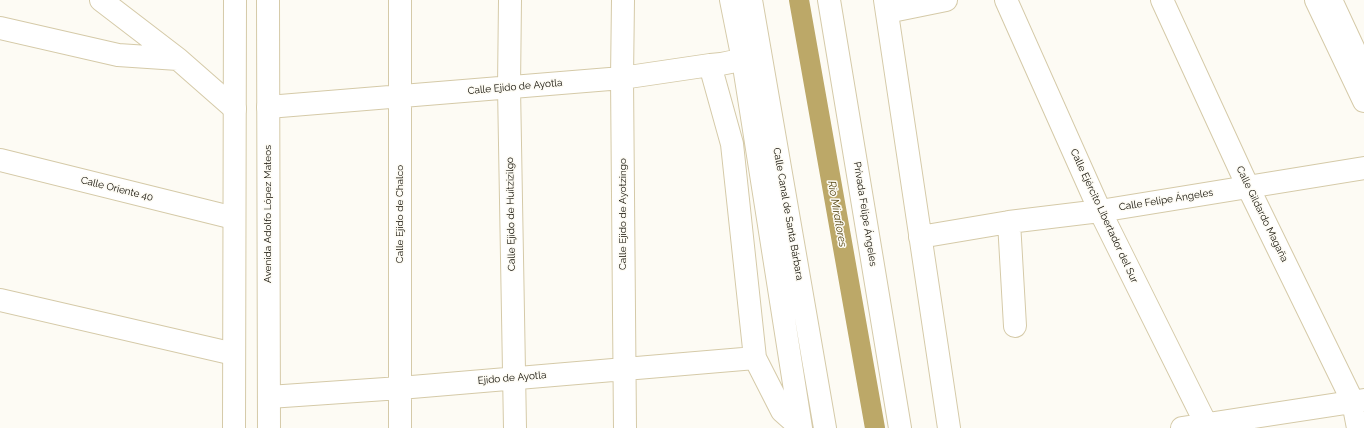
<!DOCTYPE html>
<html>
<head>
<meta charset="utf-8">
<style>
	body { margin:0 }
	canvas { display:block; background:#fdfbf4 }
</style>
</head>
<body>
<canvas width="1364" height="428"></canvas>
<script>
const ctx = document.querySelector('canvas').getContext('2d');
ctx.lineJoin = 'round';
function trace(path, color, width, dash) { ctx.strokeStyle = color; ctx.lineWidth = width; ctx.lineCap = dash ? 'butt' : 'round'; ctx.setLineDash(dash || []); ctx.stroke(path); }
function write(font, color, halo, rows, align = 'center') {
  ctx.font = font + ' Raleway,sans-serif'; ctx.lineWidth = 3; ctx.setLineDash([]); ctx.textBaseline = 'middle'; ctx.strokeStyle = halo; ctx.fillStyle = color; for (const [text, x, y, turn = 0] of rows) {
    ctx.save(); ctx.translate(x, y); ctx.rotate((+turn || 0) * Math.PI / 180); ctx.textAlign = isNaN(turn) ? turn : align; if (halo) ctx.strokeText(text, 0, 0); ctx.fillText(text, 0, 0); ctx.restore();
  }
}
const canal = new Path2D(`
	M799 0 875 428`);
const minor = new Path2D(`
	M101 0 178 59 235 109
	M400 0V428
	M510 0 509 87 515 428
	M623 0 622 78 625 428
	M731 0 743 60 801 428
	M751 0 825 428
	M829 0 900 428
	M885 0 949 428
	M1006 0 1100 211 1208 428
	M1162 0 1248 187 1353 402 1358 428
	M1316 0 1364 101
	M887 12 946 0
	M0 28 118 55 178 59
	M710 65 732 144 755 358 782 411 801 428
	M268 107 622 78 710 65C728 64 743 60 760 52
	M0 160 234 218
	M1009 222 1015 326
	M920 237 1009 222 1100 211 1364 168
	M0 300 234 354
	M269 397 400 388 755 358
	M1182 428 1364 400`);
const major = new Path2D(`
	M268 0 269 428
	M234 428 235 0`);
const highway = new Path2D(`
	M1331 0 1364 71`);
const streetNames = [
	["Calle Ejido de Ayotla",515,87,-5],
	["Calle Oriente 40",117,189,14],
	["Calle Felipe Ángeles",1166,200,-9],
	["Avenida Adolfo López Mateos",268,214,-90],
	["Calle Ejido de Chalco",400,214,-90],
	["Calle Ejido de Huitzizilgo",511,214,-91],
	["Calle Ejido de Ayotzingo",623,214,-90],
	["Calle Canal de Santa Bárbara",788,214,80],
	["Privada Felipe Ángeles",865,214,81],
	["Calle Gildardo Magaña",1262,214,64],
	["Calle Ejército Libertador del Sur",1104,216,65],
	["Ejido de Ayotla",512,378,-5]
];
const waterNames = [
	["Rio Miraflores",837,214,80]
];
trace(canal, '#bca868', 20);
trace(minor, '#d5caa8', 24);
trace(major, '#d5caa8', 24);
trace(highway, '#d5caa8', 24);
trace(minor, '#fff', 22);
trace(major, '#fff', 22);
trace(highway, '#fff', 22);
write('10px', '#0f0c02', '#fdfbf4', streetNames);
write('italic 11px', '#554613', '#fdfbf4', waterNames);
</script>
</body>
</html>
